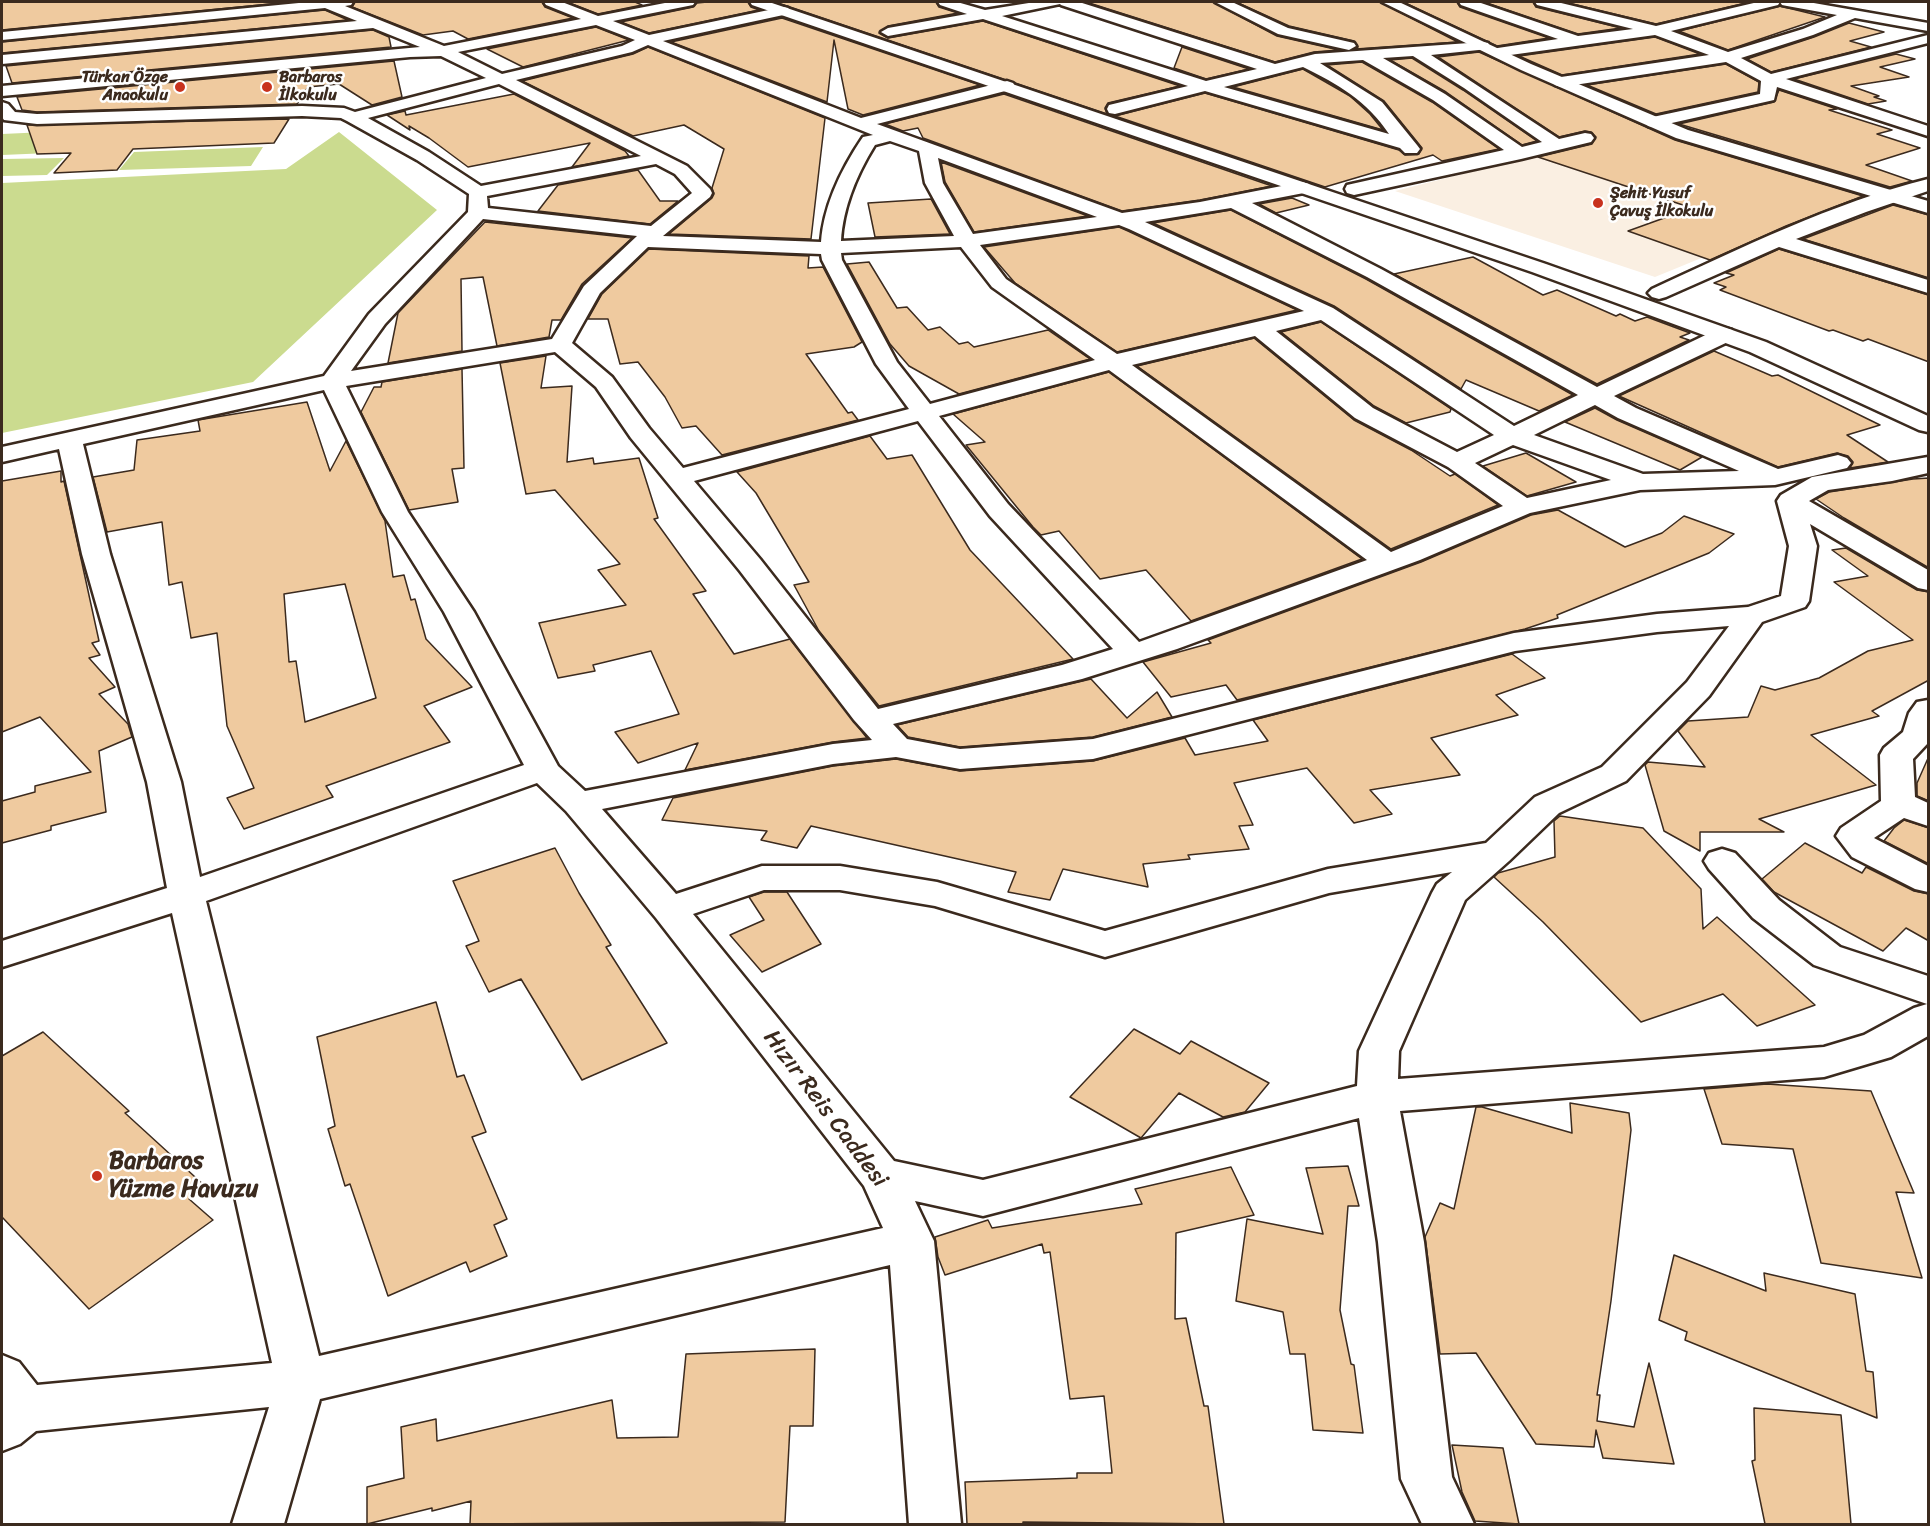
<!DOCTYPE html>
<html>
<head>
<meta charset="utf-8">
<style>
	body { margin:0 }
	#map { position:relative; width:1930px; height:1526px; overflow:hidden; background:#fff; font-family:Sriracha,sans-serif }
	canvas { display:block }
	.frame { position:absolute; inset:0; border:3px solid #3b2a1e; pointer-events:none }
</style>
</head>
<body>
<div id="map">
<canvas width="1930" height="1526"></canvas>
<div class="frame"></div>
</div>
<script>
const ctx = document.querySelector('canvas').getContext('2d');
ctx.lineJoin = 'round';
function fillPath(path, color) { ctx.fillStyle = color; ctx.fill(path, 'evenodd'); }
function trace(path, color, width, dash) { ctx.strokeStyle = color; ctx.lineWidth = width; ctx.lineCap = dash ? 'butt' : 'round'; ctx.setLineDash(dash || []); ctx.stroke(path); }
function write(font, color, halo, rows, align = 'center') {
  ctx.font = font + ' Sriracha,sans-serif'; ctx.lineWidth = 5; ctx.setLineDash([]); ctx.textBaseline = 'middle'; ctx.strokeStyle = halo; ctx.fillStyle = color; for (const [text, x, y, turn = 0] of rows) {
    ctx.save(); ctx.translate(x, y); ctx.rotate((+turn || 0) * Math.PI / 180); ctx.textAlign = isNaN(turn) ? turn : align; if (halo) ctx.strokeText(text, 0, 0); ctx.fillText(text, 0, 0); ctx.restore();
  }
}
const built = new Path2D(`
	M1574 146 1804 216 1655 277 1395 191Z`);
const green = new Path2D(`
	M113 129 97 151 2 155V134Z
	M339 132 437 210 253 382 2 433V183L286 169Z
	M263 147 251 166 119 170 134 152Z
	M64 158 47 175 2 176V159Z`);
const building = new Path2D(`
	M2 2H291L2 30Z
	M355 2H542L545 7 573 18 468 39 453 31 423 35 352 7Z
	M567 2H635L642 5 598 14Z
	M707 2H748L751 7 759 10 649 33 621 22 693 7 697 3Z
	M775 2H936L939 7 958 13 888 26 879 33 888 38 983 21 1180 86 1108 103 1105 108 1107 114Z
	M1086 2H1213L1277 36 1339 50 1314 52 1275 62Z
	M1236 2H1380L1458 42 1356 49 1358 47 1354 41 1289 26Z
	M1403 2H1457L1460 7 1549 38 1497 46Z
	M1484 2H1533L1536 7 1621 28 1578 34Z
	M1564 2H1750L1656 24Z
	M1780 6 1825 17 1728 50 1679 31Z
	M325 10 348 20 2 53V42Z
	M782 18 980 85 863 115 848 109 834 40 827 102 671 42Z
	M1849 23 1884 32 1850 41 1871 47 1771 72 1747 59 1814 37Z
	M596 27 629 40 523 67 487 49Z
	M373 30 389 37 391 47 12 83 6 66Z
	M1655 37 1700 54 1562 75 1519 56Z
	M648 47 825 118 811 239 669 234 712 198 714 194 712 188 724 149 684 125 633 136 522 81 633 54Z
	M1182 47 1249 69 1206 79 1174 68Z
	M1479 52 1675 140 1863 196 1786 226 1710 260 1628 231 1692 208 1538 157 1592 144 1596 137 1591 132 1585 131 1559 137 1438 57Z
	M1896 54 1915 59 1880 67 1909 77 1851 86 1879 96 1874 97 1886 101 1868 104 1794 79Z
	M1412 58 1463 90 1537 141 1522 145 1446 92 1390 60Z
	M394 61 402 97 372 105 339 84 308 87 297 104 37 112 22 110 17 97Z
	M1362 62 1432 102 1499 149 1442 161 1433 155 1325 187 1115 116 1205 93 1399 150 1405 155 1419 154 1422 148 1384 101 1327 65Z
	M1726 64 1759 82 1758 92 1656 114 1587 85Z
	M1303 69 1350 96 1370 114 1383 130 1233 87Z
	M1779 90 1837 109 1829 110 1892 130 1877 134 1920 148 1866 165 1912 181 1890 187 1679 124 1774 102Z
	M514 94 625 151 629 156 572 167 590 143 468 167 429 138 409 126 410 130 387 115 405 111 406 115Z
	M1004 94 1272 186 1200 200 1122 211 923 138 918 128 903 131 885 124Z
	M289 119 274 143 133 149 117 170 54 173 71 153 37 154 27 125Z
	M941 162 1088 216 974 232 945 182Z
	M638 170 660 201H678L650 224 538 211 558 185Z
	M1292 198 1309 205 1276 213 1259 204Z
	M931 199 950 234 875 237 868 203Z
	M1893 205 1929 215V278L1803 239Z
	M1231 210 1366 279 1573 395 1539 411 1466 380 1461 389 1334 306 1153 223Z
	M485 222 632 238 582 284 561 320H552L549 337 497 346 483 277 461 279 462 351 388 363 398 313Z
	M1119 227 1128 231 1297 310 1117 352 1015 283 984 247Z
	M649 249 809 256 808 268 823 267 862 342 854 347 806 354 848 413 852 412 858 420 722 455 696 426 682 428 665 397 638 362 620 364 608 319H588L602 294Z
	M1779 249 1929 295V362L1868 339 1863 341 1833 330 1829 331 1720 290 1726 287 1714 283 1734 275 1726 273Z
	M1473 257 1543 295 1557 290 1616 316 1620 314 1635 321 1647 317 1690 333 1680 337 1689 340 1597 384 1394 274Z
	M869 262 897 308 907 307 928 330 940 327 959 344 968 342 974 347 1048 330 1090 359 959 394 909 366 890 344 847 264Z
	M1321 322 1451 409 1450 412 1406 423 1374 406 1281 332Z
	M1254 338 1354 420 1411 450 1450 476 1455 474 1498 505 1391 549 1137 366Z
	M1714 351 1772 376 1778 375 1880 425 1847 435 1888 462 1850 468 1853 462 1848 456 1837 453 1778 467 1619 396Z
	M546 356 541 388 572 386 567 462 593 458 594 464 639 458 658 518 654 519 706 591 693 594 734 654 790 639 867 738 833 742 685 770 698 743 638 763 615 732 679 714 651 651 593 665 595 671 558 678 539 623 626 605 598 570 620 564 555 490 526 494 500 363Z
	M462 369 464 468 452 469 458 502 409 510 361 412 374 387H381L382 382Z
	M1109 372 1362 559 1191 621 1146 570 1100 579 1059 531 1041 535 1033 527 966 445 985 442 953 414Z
	M307 402 330 471 346 441 385 521 393 577 404 575 411 600 415 599 426 639 472 687 424 706 450 742 326 786 333 797 244 829 227 798 254 788 227 726 217 633 191 638 182 582 169 585 162 522 107 532 93 477 134 470 137 440 200 431 198 420ZM345 584 376 698 305 722 296 661 289 662 284 594Z
	M1595 408 1617 420 1702 457 1680 470 1565 422Z
	M870 436 887 459 912 455 970 550 1073 659 879 706 819 631 794 585 809 582 756 493 737 472Z
	M1526 453 1576 482 1527 496 1483 466Z
	M61 471V482L64 481 99 641 92 643 100 655 89 658 115 687 99 694 128 724 132 737 99 751 106 812 51 826V830L2 843V801L35 792V786L91 772 40 717 2 732V481Z
	M1929 478V568L1844 518 1816 499 1829 492 1913 479Z
	M1558 510 1625 547 1662 533 1684 516 1734 534 1709 553 1557 615 1558 618 1525 629 1237 700 1226 685 1171 697 1143 662 1211 643 1208 640 1421 562 1531 515Z
	M1846 548 1917 590 1929 592V680L1872 711 1879 716 1811 735 1876 785 1759 819 1784 832H1700V851L1664 831 1645 765 1648 762 1705 767 1678 731 1688 721 1748 717 1761 686 1775 690 1819 678 1868 651 1913 640 1834 582 1868 576 1832 550Z
	M1512 654 1545 678 1496 695 1518 715 1431 738 1460 775 1370 790 1392 814 1354 823 1307 768 1234 783 1253 825 1239 826 1249 849 1188 855 1190 859 1143 864 1148 887 1063 869 1050 900 1008 892 1016 872 811 826 797 848 761 840 767 831 662 820 673 798 833 766 896 759 960 771 1093 761 1185 738 1195 755 1268 741 1253 720Z
	M1091 679 1127 718 1157 692 1172 717 1093 737 960 747 908 737 897 725Z
	M1929 756V801L1917 796V783Z
	M1560 816 1643 828 1701 889 1703 929 1717 917 1815 1005 1757 1026 1723 994 1641 1022 1543 922 1494 877 1498 873 1555 857 1554 821Z
	M1904 820 1929 828V864L1884 841 1894 828Z
	M1805 843 1862 873 1866 867 1914 891 1929 894V941L1906 928 1883 951 1774 892 1762 879Z
	M555 848 579 893 611 945 606 947 667 1043 582 1080 521 979 489 992 466 946 479 941 453 881Z
	M764 892H787L821 944 762 972 730 935 764 920 749 897Z
	M436 1002 457 1077 464 1075 486 1132 472 1137 507 1219 494 1225 507 1256 470 1272 466 1262 388 1296 350 1184 345 1186 328 1129 335 1126 317 1037Z
	M1134 1029 1180 1054 1191 1041 1269 1083 1245 1112 1223 1117 1179 1093 1141 1138 1070 1097Z
	M43 1032 129 1111 125 1113 206 1187 189 1199 213 1220 89 1309 2 1217V1056Z
	M1767 1084 1871 1091 1914 1193 1896 1192 1922 1278 1821 1263 1793 1149 1722 1144 1704 1089Z
	M1570 1103 1629 1113 1631 1130 1611 1301 1597 1395H1600L1597 1421 1634 1427 1649 1363 1674 1464 1603 1458 1596 1430 1594 1447 1536 1444 1476 1353 1440 1354 1425 1237 1440 1203 1454 1209 1476 1107H1482L1572 1133Z
	M1348 1166 1359 1206H1348L1340 1310 1351 1364 1354 1365 1363 1433 1313 1430 1305 1354H1290L1283 1312 1236 1301 1247 1219 1323 1234 1306 1168Z
	M1231 1167 1254 1215 1176 1233 1175 1319 1186 1318 1204 1406H1208L1224 1524 1023 1522V1524H967L965 1482 1077 1478V1473H1112L1104 1396 1070 1399 1050 1252 1044 1253 1042 1244 945 1275 938 1257 935 1237 988 1220 992 1228 1142 1204 1135 1189Z
	M1674 1255 1766 1291 1764 1273 1855 1294 1866 1371 1873 1372 1877 1418 1685 1340 1687 1332 1659 1320Z
	M815 1349 813 1426H790L785 1522 470 1524 471 1501 432 1511V1508L367 1524V1487L404 1478 401 1427 436 1419 437 1441 612 1400 617 1438 678 1437 686 1354Z
	M1754 1408 1841 1415 1851 1524H1765L1752 1461 1755 1460Z
	M1452 1445 1503 1448 1519 1524 1475 1521 1462 1492Z`);
const minor = new Path2D(`
	M309 2H353L351 5 345 6 444 46 581 19 546 5 544 2H562L598 16 670 2H695L693 5 613 21 649 35 783 7 788 8 790 11 788 14 663 41 861 118 1007 81 1013 83 1015 86 1013 89 877 124 1122 213 1200 202 1302 182 1309 184 1311 188 1309 192 1252 203 1381 269 1597 387 1716 330 1724 328 1732 330 1735 335 1732 340 1614 396 1636 408 1778 469 1838 455 1847 458 1851 463 1847 468 1775 485 1640 490 1530 513 1420 560 1177 649 1082 679 893 724 907 739 960 749 1093 739 1514 633 1657 614 1748 607 1781 596 1789 546 1777 501 1781 495 1812 477 1928 457V473L1892 481 1828 490 1809 501 1928 570V590L1918 588 1810 524 1817 546 1809 601 1805 607 1762 622 1709 696 1626 781 1559 813 1509 861 1465 900 1399 1051 1398 1079 1824 1047 1864 1035 1914 1008 1927 1004 1814 965 1753 918 1709 869 1704 861 1709 853 1722 849 1735 853 1779 900 1840 947 1928 976V1036L1891 1057 1824 1077 1400 1111 1424 1242 1452 1477 1474 1524H1422L1401 1479 1378 1242 1359 1118 983 1216 915 1201 934 1241 961 1524H909L890 1265 320 1399 284 1524H232L269 1407 36 1431 20 1444 2 1451V1355L19 1362 37 1385 272 1363 172 913 2 967V941L167 888 147 782 82 554 59 449 2 462V447L324 376 369 314 468 212 469 194 417 160 347 121 341 118 302 116 37 124 4 120 2 117V102L8 104 15 112 37 114 302 106 344 108 355 112 486 78 441 56 410 57 2 96V86L420 47 373 28 2 64V55L357 21 325 8 2 40V32ZM596 25 635 40 622 46 502 74 458 52ZM648 45 873 135 863 137C842 168 824 204 821 242L663 236 710 197 712 193 710 189 687 166 516 80 632 52ZM499 84 641 156 481 186 429 152 368 118ZM890 141 919 151 925 183 954 236 841 241C843 207 857 174 875 145ZM938 158 1097 217 973 234 943 183ZM656 164 675 174 692 193 651 226 488 208 487 196ZM1231 208 1367 277 1578 395 1514 426 1333 308 1145 222ZM483 219 637 236 584 286 552 339 351 371 385 324ZM1119 225 1129 229 1304 311 1117 354 1006 279 980 245ZM648 247 821 254 822 260 876 364 909 409 683 468 649 428 612 377 572 343 600 293ZM961 247 992 287 1095 360 930 404 897 362 842 260 841 253ZM1321 320 1494 435 1457 452 1373 408 1276 331ZM1255 336 1355 418 1448 467 1503 506 1391 552 1132 365ZM555 352 596 387 631 438 740 571 854 720 872 740 833 744 585 791 558 766 474 612 408 512 346 386ZM1109 370 1367 560 1139 642 1008 504 939 416ZM324 390 382 512 444 612 524 765 200 877 181 782 110 554 83 444ZM1595 405 1618 418 1739 471 1643 474 1534 435ZM918 421 990 516 1113 649 1062 665 878 709 760 559 694 481ZM1513 445 1611 480 1527 498 1475 463ZM1729 626 1687 682 1602 767 1535 797 1486 843 1328 869 1105 931 937 882 840 866H762L676 894 602 809 833 764 896 757 960 769 1093 759 1515 651 1657 632ZM537 783 566 811 656 918 864 1186 883 1228 319 1356 206 901ZM1452 872 1437 884 1432 893 1359 1051 1357 1086 983 1180 894 1161 693 914 764 890H840L935 906 1105 957 1329 893Z
	M938 2H957L985 10 1035 2H1079L1275 64 1315 54 1483 42 1488 43 1490 46 1488 49 1431 55 1559 139 1585 133 1591 134 1594 138 1591 142 1521 159 1354 195 1347 193 1345 189 1347 185 1504 150 1433 100 1363 60 1320 63 1382 102 1417 145 1420 149 1417 153H1405L1400 148 1205 91 1115 114 1109 113 1107 109 1109 105 1188 86 983 19 888 36 881 32 888 28 967 14 940 5ZM1060 4 1061 5 1257 69 1206 81 1002 16ZM1413 56 1464 88 1542 142 1522 147 1445 94 1383 58ZM1303 67C1338 84 1367 101 1389 134L1224 87Z
	M1215 2H1232L1288 28 1354 43 1356 46 1349 50 1278 34Z
	M1459 2H1478L1578 36 1633 29 1537 5 1535 2H1557L1656 26 1758 2H1780L1778 5 1671 31 1728 52 1803 29 1837 15 1787 6 1782 5 1780 2H1808L1928 23V31L1855 18 1813 35 1741 58 1771 74 1928 35V43L1786 79 1928 126V136L1777 87 1774 100 1654 127 1648 126 1646 122 1648 118 1760 94 1761 81 1726 62 1561 87 1555 85 1553 82 1561 77 1709 55 1655 35 1496 57 1488 52 1491 49 1558 39 1461 5Z
	M1928 179V191L1866 212 1796 239 1928 280V293L1779 247 1666 297 1659 299 1652 297 1648 293 1652 289C1741 248 1832 203 1928 179Z
	M1928 700V743L1913 759 1915 797 1928 803V826L1904 818 1874 838 1928 866V892L1915 889 1852 857 1836 836 1841 828 1881 801 1880 755 1884 748 1903 732 1909 713 1917 702Z`);
const tertiary = new Path2D(`
	M1382 2H1399L1531 64 1688 130 1928 201V213L1676 138 1521 70Z`);
const secondary = new Path2D(`
	M750 2H769L1546 264 1766 342 1928 416V432L1919 430 1750 352 1532 272 752 5Z`);
const markers = [
	[180,87,6,"#c8321e"],
	[267,87,6,"#c8321e"],
	[1598,203,6,"#c8321e"],
	[97,1176,6,"#c8321e"]
];
const farPoinames = [
	["Türkan Özge",168,78,"right"],
	["Anaokulu",168,96,"right"],
	["Barbaros",279,78],
	["İlkokulu",279,96],
	["Şehit Yusuf",1610,194],
	["Çavuş İlkokulu",1610,212]
];
const nearStreetnames = [
	["Hızır Reis Caddesi",825,1109,53]
];
const nearPoinames = [
	["Barbaros",109,1162],
	["Yüzme Havuzu",109,1190]
];
fillPath(built, '#faefe2');
fillPath(green, '#cbdb8f');
fillPath(building, '#efca9f');
trace(building, '#3b2a1e', 1.5);
trace(minor, '#3b2a1e', 5);
trace(tertiary, '#3b2a1e', 5);
trace(secondary, '#3b2a1e', 5);
fillPath(minor, '#fff');
fillPath(tertiary, '#fff');
fillPath(secondary, '#fff');
for (const [x, y, r, color] of markers) { const dot = new Path2D(); dot.arc(x, y, r, 0, 2 * Math.PI); ctx.fillStyle = color; ctx.fill(dot); trace(dot, '#fff', 2); }
write('bold 16px', '#3b2a1e', '#fff', farPoinames, 'left');
write('24px', '#3b2a1e', '#fff', nearStreetnames);
write('bold 24px', '#3b2a1e', '#fff', nearPoinames, 'left');
</script>
</body>
</html>
